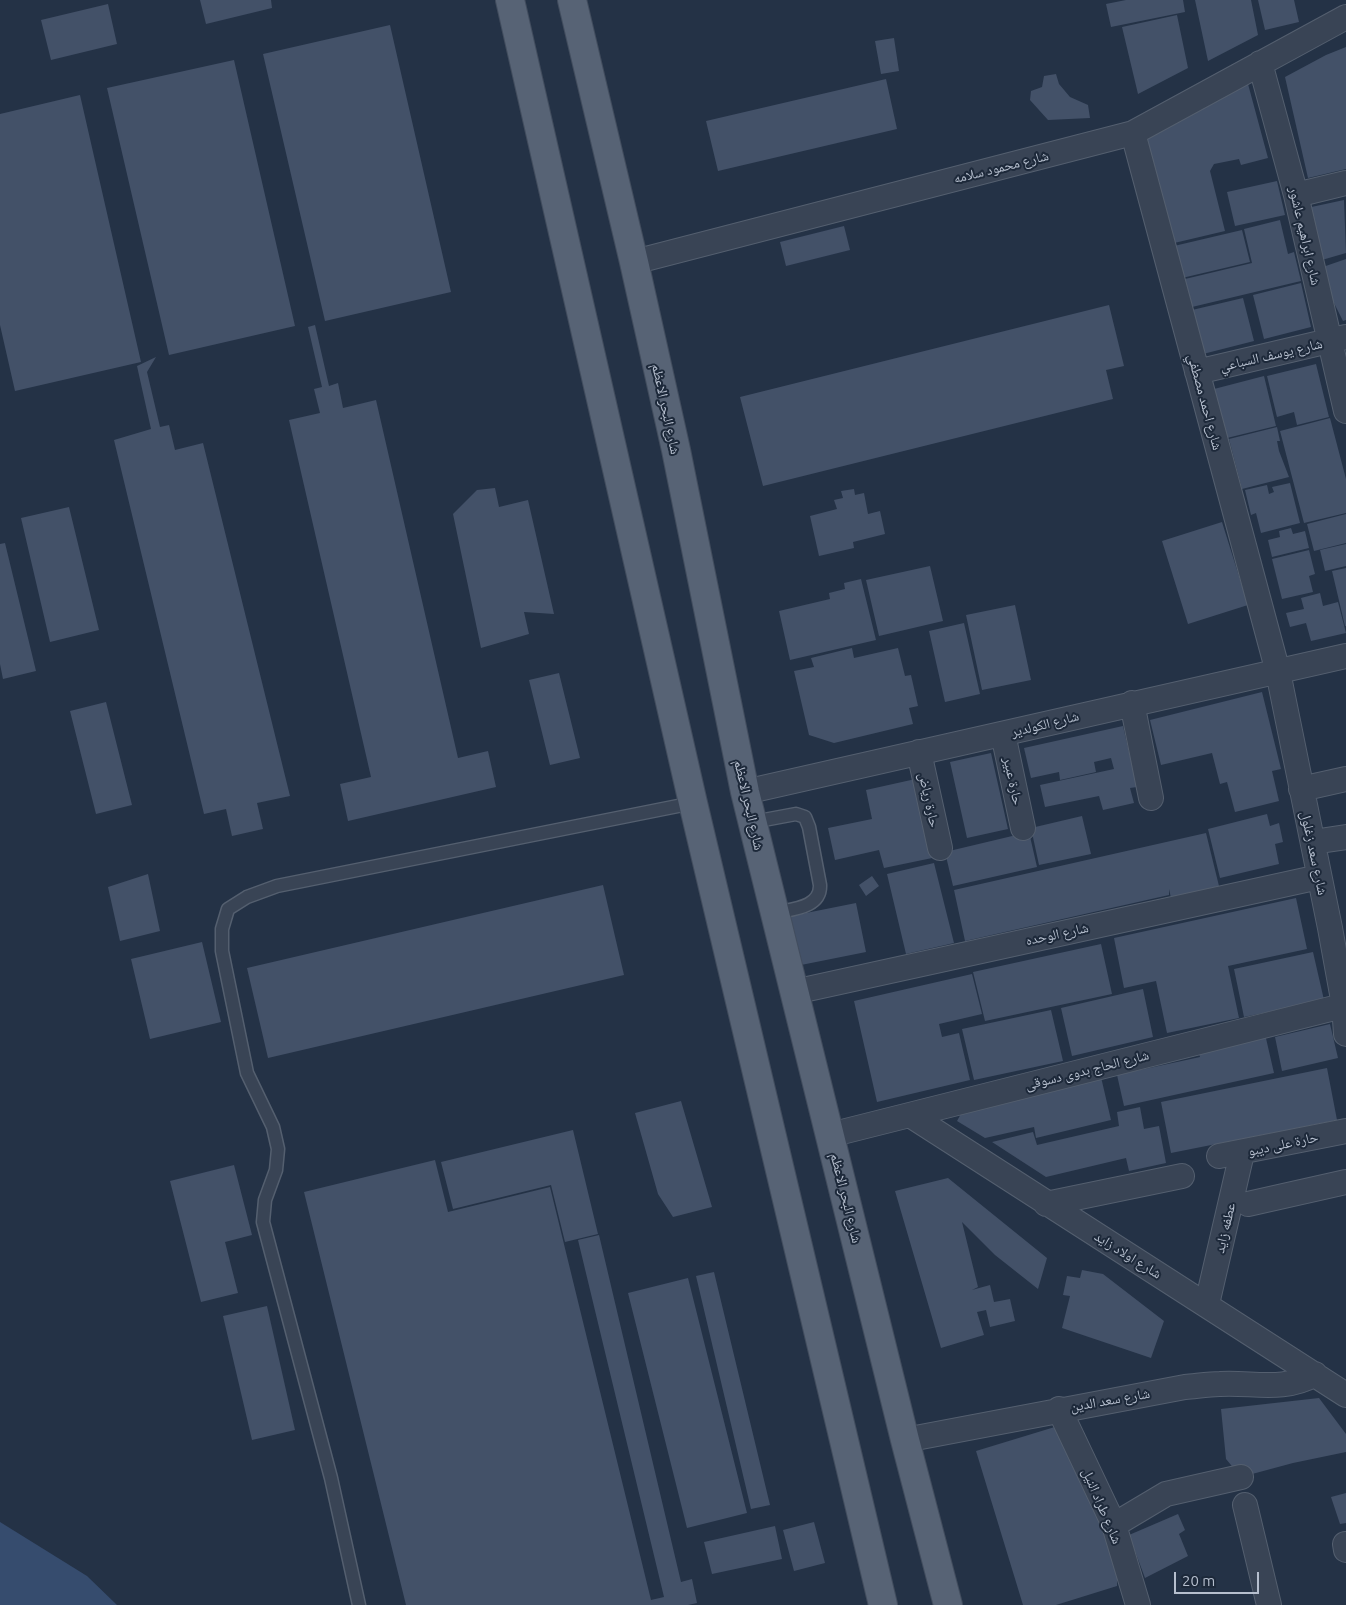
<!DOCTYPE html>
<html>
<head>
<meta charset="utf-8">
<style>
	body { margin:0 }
	#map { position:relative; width:1346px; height:1605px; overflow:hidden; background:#243246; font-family:Ubuntu,sans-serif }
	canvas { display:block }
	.scale { position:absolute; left:1174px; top:1572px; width:85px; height:22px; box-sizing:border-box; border:2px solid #b6bfce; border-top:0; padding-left:6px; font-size:15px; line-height:18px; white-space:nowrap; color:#b6bfce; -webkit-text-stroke:4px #1d293a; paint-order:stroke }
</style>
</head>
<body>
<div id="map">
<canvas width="1346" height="1605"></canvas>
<div class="scale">20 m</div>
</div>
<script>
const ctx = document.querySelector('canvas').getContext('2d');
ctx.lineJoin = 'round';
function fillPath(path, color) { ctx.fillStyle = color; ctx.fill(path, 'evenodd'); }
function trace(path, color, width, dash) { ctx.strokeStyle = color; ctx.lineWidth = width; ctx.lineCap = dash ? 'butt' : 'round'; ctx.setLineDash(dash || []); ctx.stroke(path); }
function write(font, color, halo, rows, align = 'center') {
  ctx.font = font + ' Ubuntu,"Noto Naskh Arabic",sans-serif'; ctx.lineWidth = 4; ctx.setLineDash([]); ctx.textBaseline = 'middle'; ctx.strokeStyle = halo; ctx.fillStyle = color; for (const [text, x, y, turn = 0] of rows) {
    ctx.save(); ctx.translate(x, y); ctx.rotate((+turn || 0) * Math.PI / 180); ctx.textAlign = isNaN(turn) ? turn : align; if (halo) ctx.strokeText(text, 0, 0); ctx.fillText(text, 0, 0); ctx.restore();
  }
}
const water = new Path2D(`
	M0 1522 87 1576 117 1605H0Z`);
const building = new Path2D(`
	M200 0H271L272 8 206 24Z
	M1126 0H1183L1185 12 1111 27 1106 4Z
	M1195 0H1251L1258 35 1208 61Z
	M1258 0H1294L1299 22 1265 30Z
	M108 4 117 44 51 60 41 20Z
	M1177 15 1188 68 1138 94 1122 27Z
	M390 25 451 292 325 321 263 54Z
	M894 38 899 71 881 74 875 41Z
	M1346 47V169L1308 178 1285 77 1326 55Z
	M234 60 295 326 169 355 107 88Z
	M1056 74 1059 84 1070 97 1088 105 1090 118 1048 120 1030 100 1031 91 1042 87 1044 76Z
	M886 79 897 129 718 171 706 121Z
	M1248 84 1268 158 1241 165 1239 159 1214 164 1210 171 1225 231 1170 244 1145 139Z
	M80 95 141 362 15 391 0 325V114Z
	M1277 181 1285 215 1235 226 1227 192Z
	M1344 200 1346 253 1315 262 1302 209Z
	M1280 220 1288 254 1294 252 1301 281 1192 307 1185 279 1252 263 1244 229Z
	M844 226 850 250 786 266 780 242Z
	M1242 230 1250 262 1182 278 1174 246Z
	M1346 259V320L1343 321 1317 269Z
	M1301 283 1311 327 1264 339 1253 295Z
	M1243 298 1254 341 1203 354 1192 310Z
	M1109 305 1124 366 1106 370 1113 399 763 486 740 397Z
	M315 325 329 386 338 383 343 408 376 400 458 758 488 751 496 787 348 821 340 784 371 777 289 420 320 413 314 389 322 387 308 327Z
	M156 357 147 372 160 427 169 425 175 450 203 443 290 796 257 803 263 829 232 836 226 809 204 814 114 440 151 429 137 366Z
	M1316 364 1329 417 1297 425 1294 412 1277 417 1267 376Z
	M1264 376 1276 426 1227 438 1214 389Z
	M1330 418 1346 479V513L1304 523 1280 431Z
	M1277 427 1280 441H1277L1279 451 1289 477 1242 489 1229 439Z
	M1290 483 1300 523 1261 533 1256 513 1251 515 1245 490 1267 485 1269 494 1274 492 1272 487Z
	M495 488 499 507 528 500 554 614 524 612 529 634 481 648 453 514 477 490Z
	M854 489 855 495 864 493 868 514 880 511 885 534 853 542 854 548 819 556 810 516 837 509 834 500 843 498 841 491Z
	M69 507 99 630 50 642 21 518Z
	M1346 514V543L1314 551 1307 524Z
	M1222 522 1248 605 1188 624 1162 541Z
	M1291 528 1293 534 1305 531 1309 548 1272 557 1268 540 1280 537 1279 531Z
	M5 543 36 671 3 679 0 664V544Z
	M1346 544V566L1325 571 1320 550Z
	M1309 550 1315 574 1309 576 1313 592 1282 599 1272 559Z
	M930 566 943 621 879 636 866 580Z
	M1346 568V626H1345L1332 571Z
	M861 579 876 640 790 660 779 611 830 599 829 593 845 589 844 583Z
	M1320 593 1323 606 1338 602 1346 633 1311 641 1306 623 1290 627 1286 613 1304 609 1301 598Z
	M1015 605 1031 680 982 690 966 615Z
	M964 623 980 694 945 702 929 631Z
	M852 648 854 658 898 648 905 676 911 675 918 706 909 708 913 724 834 743 809 735 794 671 814 667 811 658Z
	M559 673 580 758 550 765 529 680Z
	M1262 692 1281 769 1272 771 1279 801 1235 812 1227 782 1220 784 1212 753 1161 765 1150 720Z
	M106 702 132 805 96 814 70 711Z
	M1123 726 1137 787 1130 788 1134 803 1103 810 1099 796 1045 807 1040 785 1114 769 1111 758 1094 762 1096 772 1060 780 1059 772 1031 778 1024 748Z
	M991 753 1008 829 967 838 950 762Z
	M920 778 937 857 884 868 879 850 835 860 828 828 872 819 866 790Z
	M1267 814 1270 826 1279 823 1283 842 1275 844 1279 864 1220 878 1208 829Z
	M1082 816 1091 854 1039 865 1031 828Z
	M1029 832 1037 867 953 886 945 852Z
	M1206 833 1219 886 1171 898 1169 889V895L965 941 954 890Z
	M934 863 954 943 906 954 887 874Z
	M148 874 160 931 120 941 108 887Z
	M872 876 879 886 866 896 859 885Z
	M603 885 624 975 268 1058 247 968Z
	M1296 898 1307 949 1228 966 1239 1018 1167 1033 1156 981 1124 988 1114 938Z
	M856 903 866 952 796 966 786 917Z
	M202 942 221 1022 150 1039 131 959Z
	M1101 944 1112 994 985 1021 973 972Z
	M1313 952 1324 1000 1244 1017 1234 969Z
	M972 974 982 1014 939 1024 942 1037 959 1033 970 1080 877 1102 854 1001Z
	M1143 989 1153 1037 1072 1056 1061 1008Z
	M1051 1010 1063 1061 974 1080 962 1029Z
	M1330 1024 1338 1058 1282 1071 1275 1037Z
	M1265 1034 1274 1073 1124 1106 1117 1075 1200 1057 1198 1050Z
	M1327 1068 1337 1120 1171 1153 1161 1102Z
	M1101 1077 1111 1120 1036 1138 1034 1127 985 1138 957 1121 963 1110Z
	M681 1101 712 1207 673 1217 658 1194 635 1113Z
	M1140 1107 1144 1129 1159 1126 1166 1163 1129 1171 1126 1158 1046 1177 992 1142 1033 1132 1037 1145 1119 1126 1117 1112Z
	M573 1130 598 1234 565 1242 551 1185 453 1209 441 1162Z
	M435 1160 448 1212 550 1187 651 1600 664 1597 578 1240 599 1235 681 1582 692 1579 697 1603 688 1605H406L304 1192Z
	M234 1165 252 1235 225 1242 238 1293 201 1302 170 1181Z
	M948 1178 1047 1258 1038 1289 995 1255 962 1222 978 1287 972 1290 990 1285 994 1302 1010 1299 1015 1321 990 1327 986 1310 977 1312 984 1335 941 1348 895 1191Z
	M1082 1270 1103 1274 1164 1321 1151 1358 1062 1328 1070 1296 1063 1295 1067 1276 1080 1278Z
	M714 1272 770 1505 751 1509 696 1276Z
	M688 1278 747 1513 687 1528 628 1293Z
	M267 1306 295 1430 252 1440 223 1316Z
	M1319 1398 1346 1434V1452L1293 1463 1241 1477 1226 1459 1221 1409Z
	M1058 1426 1086 1480 1117 1573V1586L1056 1605H1023L976 1451Z
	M1346 1493V1523L1340 1524 1331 1497Z
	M1178 1514 1185 1530 1179 1534 1188 1556 1145 1578 1129 1535Z
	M814 1522 825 1563 794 1571 783 1530Z
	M775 1526 782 1559 712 1574 704 1542Z`);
const service = new Path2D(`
	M753 822 796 814 805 817 809 827 820 885C821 908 792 909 775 913
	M359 1605 331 1478 263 1222 265 1200 276 1170 278 1149 273 1127 247 1073 222 951V929L228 909 247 897 277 886 693 803`);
const minor = new Path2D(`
	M1260 63 1296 195 1346 411
	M1133 133 1278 672 1330 928 1344 1005 1346 1034
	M1296 195 1346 183
	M634 262 1133 133 1346 17
	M1197 372 1346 337
	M1132 703 1151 798
	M1003 734 1023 828
	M919 752 940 848
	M1301 789 1346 779
	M745 792 1346 656
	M1313 842 1346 837
	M794 992 1319 877
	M910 1115 1346 1395
	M830 1135 1346 1005
	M1219 1156 1346 1131
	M1046 1204 1182 1176
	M1248 1204 1346 1182
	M1207 1304 1242 1153
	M1059 1409 1114 1525 1138 1605
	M905 1440 1185 1387C1197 1386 1209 1384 1220 1384 1253 1382 1284 1392 1315 1374
	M1245 1505 1269 1605
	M1114 1525 1166 1494 1241 1477
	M1345 1544 1346 1550`);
const primary = new Path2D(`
	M510 0 693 803 883 1605
	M572 0 634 262 676 450 745 792 905 1440 948 1605`);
const streetNames = [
	["شارع محمود سلامه",1001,167,-14],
	["شارع ابراهيم عاشور",1305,236,77],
	["شارع يوسف السباعي",1271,355,-13],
	["شارع احمد مصطفي",1205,402,75],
	["شارع البحر الاعظم",666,409,78],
	["شارع الكولدير",1045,724,-14],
	["حارة عبير",1013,781,78],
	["حارة رياض",929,800,78],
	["شارع البحر الاعظم",749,805,77],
	["شارع سعد زغلول",1314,853,78],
	["شارع الوحده",1057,934,-12],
	["شارع الحاج بدوى دسوقى",1087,1070,-14],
	["حارة على ديبو",1283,1144,-12],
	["شارع البحر الاعظم",846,1198,76],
	["عطفه زايد",1225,1228,-77],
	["شارع اولاد زايد",1128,1255,32],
	["شارع سعد الدين",1110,1400,-10],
	["شارع طراد النيل",1102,1506,67]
];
fillPath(water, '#364c6e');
fillPath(building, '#435168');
trace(service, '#545f6f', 15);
trace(minor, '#545f6f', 26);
trace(primary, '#424d5e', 30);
trace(service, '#394455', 12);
trace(minor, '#394455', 24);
trace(primary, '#576375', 28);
write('14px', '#b6bfce', '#1d293a', streetNames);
</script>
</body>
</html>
